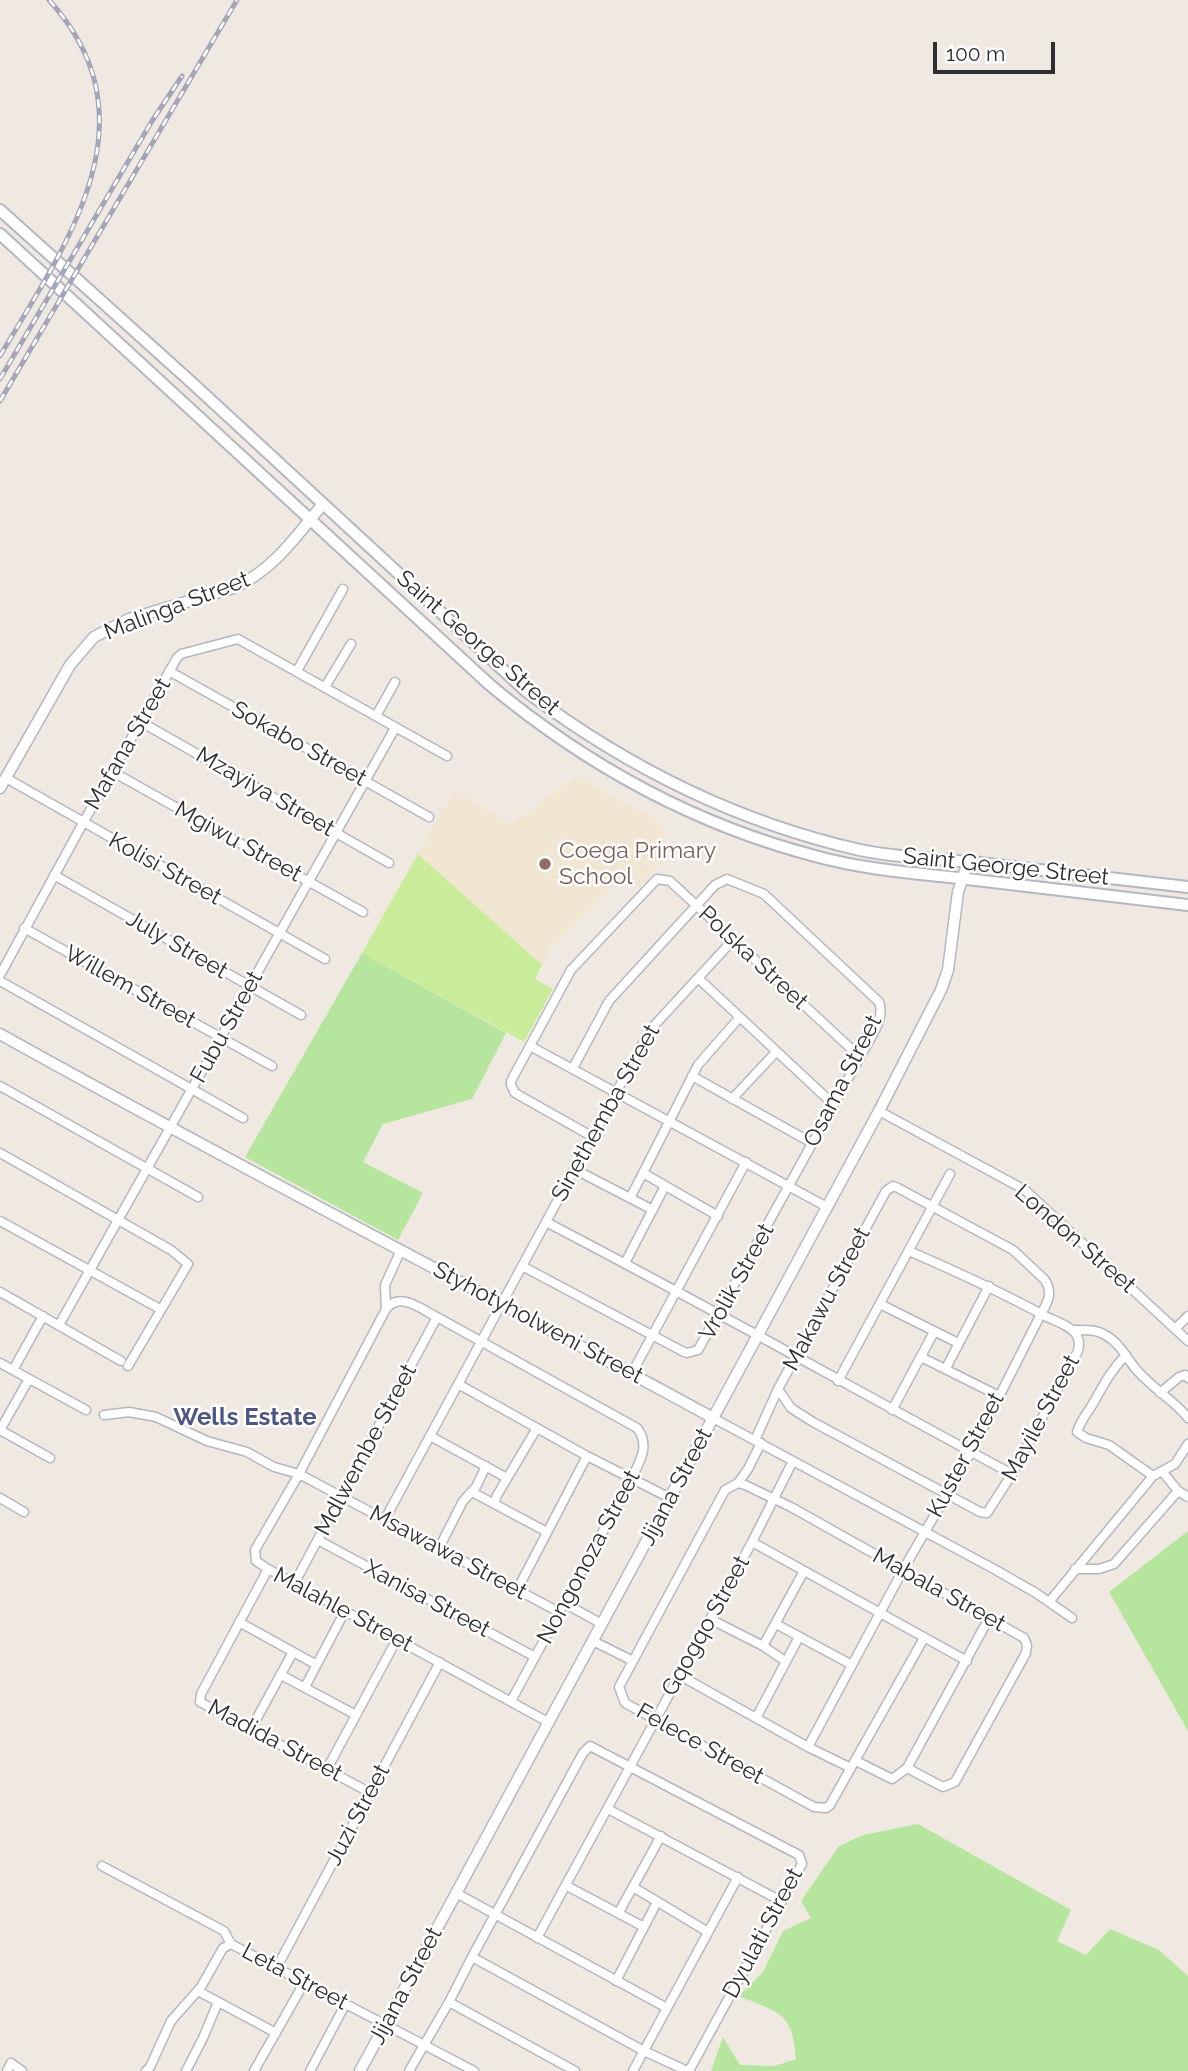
<!DOCTYPE html>
<html>
<head>
<meta charset="utf-8">
<style>
	body { margin:0 }
	#map { position:relative; width:1188px; height:2071px; overflow:hidden; background:#efe9e1; font-family:Raleway,sans-serif }
	canvas { display:block }
	.scale { position:absolute; left:933px; top:42px; width:122px; height:32px; box-sizing:border-box; border:4px solid #2e2e2e; border-top:0; padding-left:9px; font-size:21px; line-height:24px; white-space:nowrap; color:#2e2e2e; -webkit-text-stroke:5px #fff; paint-order:stroke }
</style>
</head>
<body>
<div id="map">
<canvas width="1188" height="2071"></canvas>
<div class="scale">100 m</div>
</div>
<script>
const ctx = document.querySelector('canvas').getContext('2d');
ctx.lineJoin = 'round';
function fillPath(path, color) { ctx.fillStyle = color; ctx.fill(path, 'evenodd'); }
function trace(path, color, width, dash) { ctx.strokeStyle = color; ctx.lineWidth = width; ctx.lineCap = dash ? 'butt' : 'round'; ctx.setLineDash(dash || []); ctx.stroke(path); }
function write(font, color, halo, rows, align = 'center') {
  ctx.font = font + ' Raleway,sans-serif'; ctx.lineWidth = 5; ctx.setLineDash([]); ctx.textBaseline = 'middle'; ctx.strokeStyle = halo; ctx.fillStyle = color; for (const [text, x, y, turn = 0] of rows) {
    ctx.save(); ctx.translate(x, y); ctx.rotate((+turn || 0) * Math.PI / 180); ctx.textAlign = isNaN(turn) ? turn : align; if (halo) ctx.strokeText(text, 0, 0); ctx.fillText(text, 0, 0); ctx.restore();
  }
}
const education = new Path2D(`
	M577 776 663 824 667 857 640 886 627 872 552 948 542 965 418 854 455 790 511 824Z`);
const green = new Path2D(`
	M362 953 506 1033 472 1099 383 1124 363 1162 423 1193 398 1240 245 1157Z
	M1188 1531V1731L1109 1592Z
	M918 1824 1071 1910 1057 1941 1086 1955 1110 1929 1159 1950 1188 1976V2071H711L723 2037 740 2065 775 2066 796 2059C793 2011 778 2013 739 1996L763 1972 783 1931 811 1918 801 1901 839 1846 863 1835Z`);
const pitch = new Path2D(`
	M418 854 542 965 535 979 553 989 524 1042 362 953Z`);
const minor = new Path2D(`
	M169 671 429 817
	M297 671 343 589
	M325 687 351 644
	M376 716 395 682
	M141 722 389 863
	M113 772 363 912
	M6 778 325 959
	M54 875 301 1015
	M24 928 272 1066
	M0 975 83 823 177 658 181 654 238 639 447 756
	M698 978 833 1104
	M0 981 243 1118
	M530 1046 827 1207
	M692 1076 812 1143
	M0 1086 198 1197
	M732 1099 776 1052
	M879 1111 1025 1190 1188 1341
	M593 1137 515 1093 511 1085V1081L571 970 657 879 670 881 860 1057
	M0 1153 171 1250 188 1264 128 1366
	M574 1169 653 1210
	M630 1198 643 1173
	M718 1216 643 1173 698 1065 739 1018
	M0 1221 160 1309
	M546 1222C702 1303 856 1390 1012 1474
	M625 1263 665 1186
	M522 1266 682 1351 687 1353 698 1350 860 1057C868 1041 886 1020 879 1002L764 894 727 879 715 885 609 1001 573 1068
	M0 1292 121 1361
	M880 1304 958 1343
	M386 1309 385 1285 401 1250
	M59 1325 395 728
	M1175 1329 1188 1316
	M1072 1330C1083 1330 1096 1329 1105 1335 1119 1342 1126 1357 1135 1368 1150 1387 1173 1399 1188 1418
	M1126 1355C1110 1371 1102 1388 1091 1407 1085 1416 1080 1422 1077 1432L1086 1438 1109 1445 1153 1476
	M921 1357 999 1396
	M0 1363 86 1410
	M946 1368 989 1286
	M13 1370 43 1316
	M632 1373 746 1162
	M838 1381 950 1174
	M458 1384 587 1456 670 1498
	M1160 1393 1179 1377 1185 1375 1188 1378
	M892 1410 934 1332
	M104 1415 129 1412 156 1417 207 1441 247 1452 274 1467 299 1474 559 1612
	M713 1418 994 1569 1036 1593 1072 1618
	M0 1430 29 1379
	M0 1430 50 1458
	M430 1436 507 1478
	M755 1440 778 1389
	M1162 1471 1178 1491 1188 1497
	M738 1483 748 1469 761 1443
	M472 1492 547 1532
	M0 1498 24 1512
	M495 1503 496 1497 537 1428
	M385 1519 650 1030 733 940
	M318 1540 535 1657
	M752 1542 967 1661
	M439 1548 463 1501 476 1487 486 1466
	M268 1569 201 1694 200 1702 369 1792
	M1075 1569H1099L1114 1564 1178 1491
	M294 1584 437 1317
	M517 1590 587 1456
	M1049 1602 1153 1476 1175 1464 1188 1444
	M564 1603 602 1624
	M710 1619 763 1646 785 1661
	M239 1622 315 1664
	M776 1624 852 1665
	M593 1641 633 1661
	M763 1646 804 1571
	M281 1675 356 1715
	M679 1675 808 1747 851 1768
	M305 1687 345 1611
	M511 1701 631 1480C639 1462 651 1446 637 1428L437 1317C421 1309 400 1291 386 1309L299 1474 255 1550 256 1561 268 1569 548 1722
	M756 1718 799 1637
	M251 1729 293 1652
	M808 1747 903 1570 971 1452 1041 1314C1048 1302 1053 1293 1045 1280L1013 1250 898 1188 893 1186 886 1191 778 1389 791 1408 813 1422 980 1512 987 1513 1012 1474 1078 1351C1079 1346 1080 1341 1077 1336 1072 1326 1055 1321 1045 1316 1001 1292 955 1271 909 1251
	M856 1761 892 1779 907 1768 989 1618
	M907 1768 943 1787 955 1782 1026 1653 1027 1645 1024 1638 791 1507 745 1485 738 1483 725 1490 619 1687 625 1703 814 1807 826 1808 830 1805 924 1638
	M327 1769 397 1639
	M608 1809 781 1901
	M102 1866 224 1931 231 1944
	M567 1886 644 1927
	M633 1887 708 1932
	M456 1893 667 2008
	M619 1912 661 1836
	M537 1938 752 1542 793 1461
	M277 1967 440 1662
	M616 1981 657 1902
	M198 1991 276 2033
	M449 2002 472 1957
	M7 2071 11 2063 22 2071
	M146 2071 150 2067 171 2021 201 1987 223 1948 231 1944 474 2071
	M186 2071 203 2038 218 2002
	M254 2071 304 1983
	M310 2071 345 2005
	M409 2071 449 2002 575 2071
	M633 2071 738 1877
	M687 2071 644 2051 472 1957 583 1753 590 1746 799 1855 802 1864 689 2071`);
const tertiary = new Path2D(`
	M0 788 70 665 94 637 129 619 233 588C272 572 297 535 323 504
	M0 1034C236 1166 476 1288 713 1418
	M360 2071 879 1111 941 990 948 970 958 892 968 862`);
const secondary = new Path2D(`
	M0 210 190 381 527 692C628 768 736 822 860 850 897 858 934 858 971 862 1044 870 1116 879 1188 887
	M0 234 490 685C586 765 693 824 815 856 865 870 916 873 967 879 1041 888 1114 896 1188 905`);
const rail = new Path2D(`
	M0 356C66 244 158 120 49 0
	M0 379 152 121 182 76
	M0 401 237 0`);
const markers = [
	[545,864,7,"#8d6e63"]
];
const streetNames = [
	["Malinga Street",177,606,-21],
	["Saint George Street",478,643,41],
	["Mafana Street",128,744,-60],
	["Sokabo Street",299,744,29],
	["Mzayiya Street",265,792,30],
	["Mgiwu Street",238,842,29],
	["Saint George Street",1006,867,6],
	["Kolisi Street",165,869,29],
	["July Street",177,945,30],
	["Polska Street",753,958,43],
	["Willem Street",130,987,29],
	["Fubu Street",227,1027,-61],
	["Osama Street",843,1081,-63],
	["Sinethemba Street",606,1113,-61],
	["London Street",1075,1239,41],
	["Vrolik Street",737,1282,-61],
	["Makawu Street",827,1299,-62],
	["Styhotyholweni Street",538,1323,28],
	["Mayile Street",1041,1418,-62],
	["Mdlwembe Street",366,1450,-62],
	["Kuster Street",966,1455,-62],
	["Jijana Street",676,1487,-62],
	["Msawawa Street",448,1553,28],
	["Nongonoza Street",589,1557,-62],
	["Mabala Street",939,1590,29],
	["Xanisa Street",427,1599,28],
	["Malahle Street",343,1610,28],
	["Gqogqo Street",706,1626,-61],
	["Madida Street",275,1741,28],
	["Felece Street",700,1744,29],
	["Juzi Street",358,1815,-62],
	["Dyulati Street",763,1933,-62],
	["Leta Street",295,1977,28],
	["Jijana Street",406,1986,-62]
];
const educationNames = [
	["Coega Primary",559,851],
	["School",559,877]
];
const neighbourhoodNames = [
	["Wells Estate",245,1418]
];
fillPath(education, '#f0e6d1');
fillPath(green, '#b6e59e');
fillPath(pitch, '#c9ec9a');
trace(minor, '#b4b7c1', 11);
trace(tertiary, '#b4b7c1', 13);
trace(secondary, '#b4b7c1', 14);
trace(minor, '#fff', 8);
trace(tertiary, '#fff', 10);
trace(secondary, '#fff', 10);
trace(rail, '#a3a6b8', 5);
trace(rail, '#fff', 2.5, [8]);
for (const [x, y, r, color] of markers) { const dot = new Path2D(); dot.arc(x, y, r, 0, 2 * Math.PI); ctx.fillStyle = color; ctx.fill(dot); trace(dot, '#fff', 2.5); }
write('23px', '#2e2e2e', '#fff', streetNames);
write('23px', '#785e54', '#fff', educationNames, 'left');
write('bold 24px', '#4d5680', '#fff', neighbourhoodNames);
</script>
</body>
</html>
